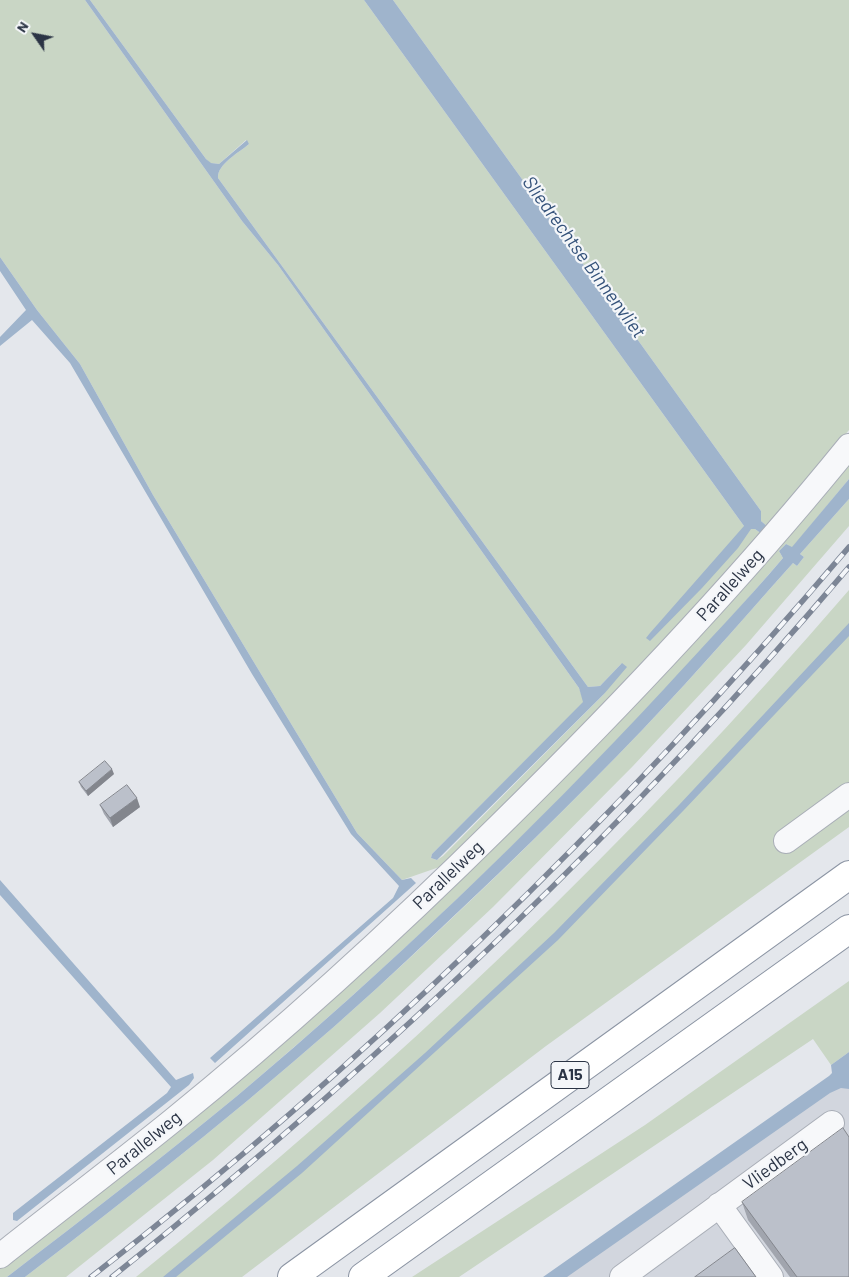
<!DOCTYPE html>
<html>
<head>
<meta charset="utf-8">
<style>
	body { margin:0 }
	#map { position:relative; width:849px; height:1277px; overflow:hidden; background:#e4e7ec; font-family:Barlow,sans-serif }
	canvas { display:block }
	.north { position:absolute; left:10px; top:10px; width:50px; height:50px; -webkit-text-stroke:4px #f4f6f9; paint-order:stroke; rotate:303deg; font-size:14px; font-weight:700; line-height:20px; text-align:center; color:#2b3445 }
	.north::after { content:''; display:block; margin:auto; width:18px; height:22px; background:#2b3445; clip-path:polygon(50% 0,100% 100%,50% 72%,0 100%) }
</style>
</head>
<body>
<div id="map">
<canvas width="849" height="1277"></canvas>
<div class="north">N</div>
</div>
<script>
const ctx = document.querySelector('canvas').getContext('2d');
ctx.lineJoin = 'round';
function fillPath(path, color) { ctx.fillStyle = color; ctx.fill(path, 'evenodd'); }
function trace(path, color, width, dash) { ctx.strokeStyle = color; ctx.lineWidth = width; ctx.lineCap = dash ? 'butt' : 'round'; ctx.setLineDash(dash || []); ctx.stroke(path); }
function write(font, color, halo, rows, align = 'center') {
  ctx.font = font + ' Barlow,sans-serif'; ctx.lineWidth = 4.5; ctx.setLineDash([]); ctx.textBaseline = 'middle'; ctx.strokeStyle = halo; ctx.fillStyle = color; for (const [text, x, y, turn = 0] of rows) {
    ctx.save(); ctx.translate(x, y); ctx.rotate((+turn || 0) * Math.PI / 180); ctx.textAlign = isNaN(turn) ? turn : align; if (halo) ctx.strokeText(text, 0, 0); ctx.fillText(text, 0, 0); ctx.restore();
  }
}
const built = new Path2D(`
	M849 1068V1277H552Z`);
const green = new Path2D(`
	M0 0H85L242 221 278 265 579 688 584 702 432 854 431 858 437 860 443 856 604 694 622 663 600 686 588 687 218 178C217 164 240 152 249 144L246 140 219 164 210 163 206 159 90 0H364L744 526 755 529 762 534 636 674 448 864 402 880 357 833 153 495 80 364 37 310 0 257Z
	M393 0H849V430L768 527 761 521V511Z
	M849 461V479L792 548 786 544 779 551 783 558C618 750 431 932 237 1096 162 1158 85 1217 7 1277H0V1268L182 1126 774 547 778 550Z
	M849 499V526L746 645 633 766 493 907 380 1013 213 1160 66 1277H25C145 1185 264 1091 376 989 459 913 540 835 619 754 679 693 736 627 793 563L797 566 804 557 800 554Z
	M849 590V827L546 1046 242 1277H136C394 1069 633 841 849 590Z
	M849 981V1052L831 1065 813 1039 459 1277H412L645 1125Z`);
const water = new Path2D(`
	M85 0H90L206 159 211 163 219 164 247 140 249 144C240 152 217 164 218 178L588 687 600 686 622 663 627 667 604 694 437 860 431 858 432 854 583 702 579 688 278 265 242 221Z
	M364 0H393L761 511V521L768 527 762 534 755 529H751L738 548 702 588 650 641 646 638 650 633 744 526Z
	M0 257 37 310 80 364 153 495 357 833 402 880 411 878 416 883 215 1063 210 1058 393 898 399 886 351 834 252 674 70 363 32 320 0 346V337L26 310 0 271Z
	M849 479V499L800 554 804 557 797 566 793 563C735 628 679 693 619 754 540 835 458 913 376 989 264 1091 145 1185 25 1277H7C85 1217 162 1158 237 1096 388 969 531 832 665 688 704 645 745 603 783 558L779 551 786 544 792 547Z
	M849 623V636L683 811 558 940 302 1173 176 1277H163L297 1166 425 1053 554 933 679 805Z
	M0 880 176 1080 193 1073 194 1078 189 1085 17 1221 13 1220V1213L167 1093 171 1087 0 895Z
	M849 1052V1089L841 1088 830 1093 567 1277H543L829 1076 832 1073 831 1065Z`);
const minor = new Path2D(`
	M786 841 849 795
	M719 1205 771 1277
	M0 1256C57 1211 115 1167 172 1121 287 1028 396 928 501 824 623 704 741 579 849 446
	M622 1277 832 1123`);
const highway = new Path2D(`
	M292 1277 849 875
	M363 1277 849 929`);
const rail = new Path2D(`
	M91 1277C368 1062 622 814 849 547
	M112 1277C379 1064 628 828 849 567`);
const wall = new Path2D(`
	M114 774 88 796 81 787 79 782Z
	M100 805 140 807 113 827 104 814Z
	M742 1202 849 1277H790L748 1220Z`);
const shadedWall = new Path2D(`
	M112 769 114 774 88 796 86 791Z
	M137 798 140 807 113 827 110 818Z`);
const building = new Path2D(`
	M105 761 112 769 86 791 79 782Z
	M127 785 137 798 110 818 100 805Z
	M843 1128 849 1137V1277H797L742 1202Z
	M735 1248 756 1277H695Z`);
const shields = [
	[570,1075,38]
];
const shieldNames = [
	["A15",570,1075]
];
const streetNames = [
	["Parallelweg",730,585,-48],
	["Parallelweg",448,875,-44],
	["Parallelweg",144,1143,-39],
	["Vliedberg",775,1164,-36]
];
const waterNames = [
	["Sliedrechtse Binnenvliet",584,257,54]
];
fillPath(built, '#d2d6de');
fillPath(green, '#c9d6c5');
fillPath(water, '#9fb4cc');
trace(minor, '#a9aeb7', 26);
trace(highway, '#8b94a3', 30);
trace(minor, '#f7f8fa', 24);
trace(highway, '#fff', 28);
trace(rail, '#7d8696', 5.5);
trace(rail, '#f4f6f9', 4, [11]);
fillPath(wall, '#a1a5ae');
fillPath(shadedWall, '#83868d');
fillPath(building, '#bbc0ca');
trace(building, '#83868d', 1);
for (const [x, y, w] of shields) { const box = new Path2D(); box.roundRect(x - w / 2, y - 13.5, w, 27, 4); ctx.fillStyle = '#f4f6f9'; ctx.fill(box); trace(box, '#2b3445', 1); }
write('bold 16px', '#2b3445', null, shieldNames);
write('18px', '#2b3445', '#f4f6f9', streetNames);
write('italic 19px', '#34527a', '#f4f6f9', waterNames);
</script>
</body>
</html>
